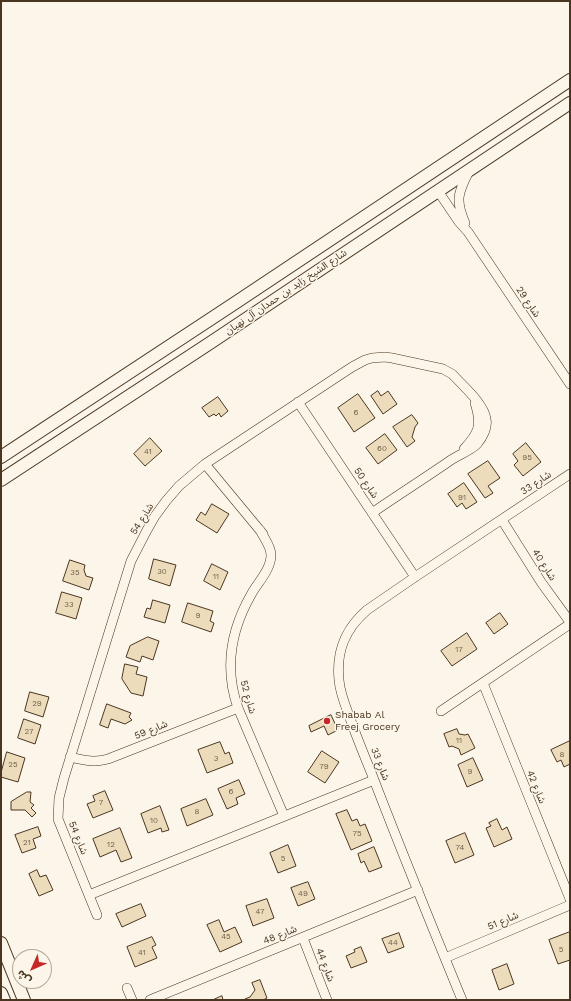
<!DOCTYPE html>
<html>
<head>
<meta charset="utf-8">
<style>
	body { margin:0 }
	#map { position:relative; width:571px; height:1001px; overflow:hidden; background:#fbf6e9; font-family:"Work Sans","Noto Sans Arabic",sans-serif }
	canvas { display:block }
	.frame { position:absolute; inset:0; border:2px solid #4a3520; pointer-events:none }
	.north { position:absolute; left:12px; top:949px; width:40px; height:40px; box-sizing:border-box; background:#fbf6e9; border:1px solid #b4a999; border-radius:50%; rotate:225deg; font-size:11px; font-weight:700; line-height:16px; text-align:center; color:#4a3520 }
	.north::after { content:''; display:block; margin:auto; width:14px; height:18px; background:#c62828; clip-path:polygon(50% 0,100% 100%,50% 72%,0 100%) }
</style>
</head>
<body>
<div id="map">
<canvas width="571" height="1001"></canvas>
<div class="frame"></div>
<div class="north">ش</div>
</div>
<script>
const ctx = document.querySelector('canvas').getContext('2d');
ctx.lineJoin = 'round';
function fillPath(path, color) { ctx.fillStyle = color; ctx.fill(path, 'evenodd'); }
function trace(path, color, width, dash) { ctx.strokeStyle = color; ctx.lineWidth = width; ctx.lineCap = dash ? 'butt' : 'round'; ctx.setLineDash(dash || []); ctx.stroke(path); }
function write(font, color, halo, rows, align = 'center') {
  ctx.font = font + ' "Work Sans","Noto Sans Arabic",sans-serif'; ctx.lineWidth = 3; ctx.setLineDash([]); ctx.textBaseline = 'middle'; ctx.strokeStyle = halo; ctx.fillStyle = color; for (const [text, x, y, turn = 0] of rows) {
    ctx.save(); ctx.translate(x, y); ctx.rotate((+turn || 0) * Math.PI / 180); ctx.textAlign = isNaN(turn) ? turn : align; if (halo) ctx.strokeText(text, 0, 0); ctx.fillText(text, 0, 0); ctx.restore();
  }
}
const building = new Path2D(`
	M378 391 381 396 388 391 397 404 383 414 371 396Z
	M358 394 375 418 354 432 338 408Z
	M218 397 228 411 221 417 219 413 216 416 214 414 209 417 202 408Z
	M412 415 418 423 415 427 412 437 415 441 407 447 393 427Z
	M385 434 397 450 378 464 366 448Z
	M150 438 162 451 145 466 134 454Z
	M526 443 541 462 523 476 514 465 518 461 513 454Z
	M488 461 500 478 488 486 493 493 485 498 468 474Z
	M464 483 477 502 466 509 462 503 457 507 448 494Z
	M212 504 229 514 217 533 196 520 201 512 205 515Z
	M154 559 176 565 170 586 149 579Z
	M70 560 85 565 84 570 86 576 93 578 89 590 63 581Z
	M212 564 228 572 220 590 204 581Z
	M62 592 82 598 76 619 56 613Z
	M153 600 170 605 165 623 144 617 147 608 150 609Z
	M188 603 213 611 210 621 214 623 211 632 182 622Z
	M500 613 508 624 494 634 486 623Z
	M467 633 477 649 452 666 441 651Z
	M148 637 159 641 153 660 142 656 140 662 126 657 130 646Z
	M125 664 138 667 136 674 147 677 143 696 131 693 122 679Z
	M30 692 49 697 43 717 25 711Z
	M107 704 131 713 129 717 132 720 125 724 111 719 108 728 100 725Z
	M331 715 338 730 328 735 324 726 311 732 309 726Z
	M24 719 41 725 35 744 18 738Z
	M457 729 459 734 465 735 468 734 475 748 461 755 459 749 452 746 449 747 444 734Z
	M570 741V764L564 767 561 760 557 762 551 750Z
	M220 742 225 754 229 752 233 763 207 773 198 750Z
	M322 751 339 762 325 783 308 772Z
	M7 752 25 758 18 782 1 777V773Z
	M473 758 483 780 467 787 458 765Z
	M239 780 245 794 236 798 238 804 227 809 218 789Z
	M105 791 113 810 93 818 87 804 95 801 93 796Z
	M27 792H31L30 802 34 805 31 808 36 813 32 817 25 810H11V802Z
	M206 799 213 815 187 826 181 809Z
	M160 806 169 830 162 832 161 828 148 833 141 814Z
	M347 810 352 821 357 819 360 826 365 824 372 841 351 850 336 814Z
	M497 819 502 830 507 827 512 839 494 847 486 828 491 826 489 823Z
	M38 827 41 836 33 839 36 848 22 853 15 835Z
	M120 828 132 858 121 862 116 850 100 857 93 839Z
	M465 833 474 855 455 863 446 841Z
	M288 845 296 866 278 873 270 853Z
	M374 847 382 867 369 872 364 861 361 863 358 854Z
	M37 870 40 877 46 875 53 890 39 896 29 874Z
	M308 882 315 899 298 906 291 888Z
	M267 899 274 918 253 926 246 906Z
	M141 904 146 916 122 927 116 914Z
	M219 920 224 932 235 927 242 942 220 952 207 925Z
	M570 932V960L558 964 549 940Z
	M399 933 404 947 388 953 382 939Z
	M152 937 156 945 152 947 157 958 135 967 127 947Z
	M361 947 367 962 351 968 346 956 355 952 354 950Z
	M507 964 514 984 499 990 492 970Z
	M260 980 267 998 263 1000H246L245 999 250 997 255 990 252 983Z
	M222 996 223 1000H213Z`);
const minor = new Path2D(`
	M438 191 459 222 468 232 570 384
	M465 223C455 200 458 193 469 171
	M298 402 415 577
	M464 449C479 433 482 425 475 403
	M205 464 263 534
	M502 520 541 582 570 622
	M260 530C264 538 271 546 271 555 271 569 259 581 252 593 231 629 224 668 238 708L284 816
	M483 683 570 899
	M441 711 570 624
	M70 757C83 760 95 763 108 759L238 708
	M89 895 374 780
	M97 915 58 819 59 798 64 778 131 561 147 530 155 516 166 501 179 486 205 464 352 367 365 360 372 358 385 357 392 358 443 369 452 374 455 377C465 388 484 404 486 419 488 427 483 437 477 444 470 451 460 454 451 460 425 478 398 495 372 513
	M303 938 327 1000
	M445 958 570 905
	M127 988 132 1000
	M150 1000 418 890
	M462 1000C431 924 400 848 371 772 364 755 357 738 351 721 346 707 340 694 339 680 336 651 345 629 367 610L415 577 570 474`);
const major = new Path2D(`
	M1 457 232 305 570 80
	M1 480 210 343 570 103
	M1 943 24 1000
	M1 993 4 1000`);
const markers = [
	[327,721,4,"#c62828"]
];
const numberNames = [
	["6",356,413],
	["60",382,449],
	["41",148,452],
	["95",527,458],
	["91",462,498],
	["30",162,572],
	["35",75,573],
	["11",216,577],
	["33",69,605],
	["9",198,616],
	["17",459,650],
	["29",37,704],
	["27",29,732],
	["11",459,741],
	["8",562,755],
	["3",216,759],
	["25",13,765],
	["79",324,767],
	["9",470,772],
	["6",231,792],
	["7",101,803],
	["8",197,812],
	["10",154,821],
	["75",357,834],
	["21",27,843],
	["12",111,845],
	["74",460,848],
	["5",283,859],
	["49",303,894],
	["47",260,912],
	["45",226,937],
	["44",393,943],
	["5",561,950],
	["41",142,953]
];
const streetNames = [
	["شارع الشيخ زايد بن حمدان آل نهيان",286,292,-34],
	["شارع 29",528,302,56],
	["شارع 50",366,483,56],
	["شارع 33",536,483,-34],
	["شارع 54",142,519,-58],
	["شارع 40",544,565,57],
	["شارع 52",248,697,74],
	["شارع 59",151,730,-22],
	["شارع 33",380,764,69],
	["شارع 42",536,787,68],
	["شارع 54",78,838,68],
	["شارع 51",503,921,-23],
	["شارع 48",280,935,-22],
	["شارع 44",325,965,69]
];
const poiNames = [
	["Shabab Al",335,715],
	["Freej Grocery",335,727]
];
fillPath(building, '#ecdcbc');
trace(building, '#4a3520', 1);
trace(minor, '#4a3520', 10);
trace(major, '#4a3520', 14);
trace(minor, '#fbf6e9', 9);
trace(major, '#fbf6e9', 12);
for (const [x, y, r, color] of markers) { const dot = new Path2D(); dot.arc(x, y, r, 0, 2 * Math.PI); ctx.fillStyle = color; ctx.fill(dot); trace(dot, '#fbf6e9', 1.5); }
write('8px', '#725f47', null, numberNames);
write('10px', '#4a3520', '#fbf6e9', streetNames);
write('10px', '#4a3520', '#fbf6e9', poiNames, 'left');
</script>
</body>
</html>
